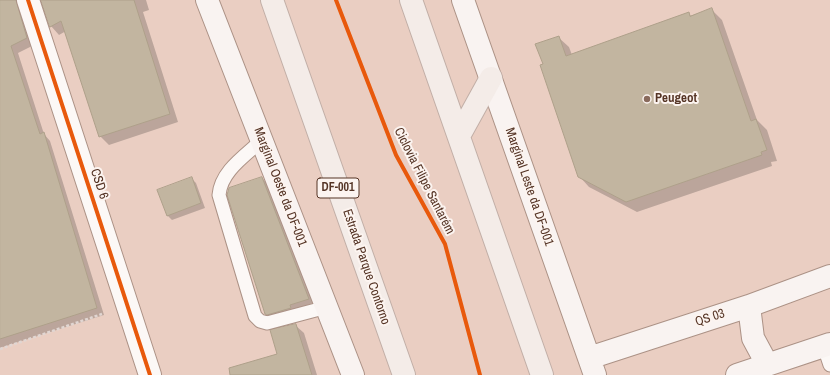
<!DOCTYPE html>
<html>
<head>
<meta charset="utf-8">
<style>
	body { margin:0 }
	canvas { display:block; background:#eacec2 }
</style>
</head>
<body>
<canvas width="830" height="375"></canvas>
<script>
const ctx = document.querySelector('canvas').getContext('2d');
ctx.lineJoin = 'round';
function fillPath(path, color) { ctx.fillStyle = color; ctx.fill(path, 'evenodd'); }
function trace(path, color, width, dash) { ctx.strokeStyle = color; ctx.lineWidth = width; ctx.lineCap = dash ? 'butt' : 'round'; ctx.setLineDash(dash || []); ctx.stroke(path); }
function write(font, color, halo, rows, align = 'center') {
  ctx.font = font + ' "Archivo Narrow",sans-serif'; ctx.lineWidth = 4; ctx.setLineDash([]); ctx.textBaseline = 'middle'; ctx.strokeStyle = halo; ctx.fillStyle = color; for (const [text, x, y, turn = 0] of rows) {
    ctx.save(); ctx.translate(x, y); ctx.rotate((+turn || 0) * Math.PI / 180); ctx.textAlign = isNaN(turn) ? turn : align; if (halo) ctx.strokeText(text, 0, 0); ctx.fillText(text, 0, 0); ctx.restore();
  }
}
const shadow = new Path2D(`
	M0 0H21L34 45 18 53 44 134 50 141 104 315 0 348Z
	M42 0H146L149 10 143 12 178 122 109 145 100 136 66 31 59 35 51 26Z
	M711 9 722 20 757 120 767 130 777 161 771 162 772 166 637 212 589 187 579 176 544 65 558 37 569 47 572 55 689 14 691 16Z
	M262 178 267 183 313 303 270 318 266 313Z
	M192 179 196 183 205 208 172 220 167 215Z
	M295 325 304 333 317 375H273Z`);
const building = new Path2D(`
	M0 0H16L27 38 11 46 40 134 44 132 97 308 0 339Z
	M41 0H134L170 114 99 137 61 21 50 27Z
	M712 8 751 121 756 119 767 150 761 152 762 155 626 202 578 177 540 65 543 64 535 44 559 36 566 56 689 12 690 16Z
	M192 177 201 203 167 216 157 190Z
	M262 177 309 299 290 305 291 308 267 315 265 314 227 195 229 188Z
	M296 324 312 375H230L229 368 277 354 270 330Z`);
const path = new Path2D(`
	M0 349 102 314`);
const service = new Path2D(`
	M262 140C245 156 221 171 219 195L255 316 260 321 267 323 327 307
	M824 347 830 365`);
const minor = new Path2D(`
	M28 0 150 375`);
const secondary = new Path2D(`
	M207 0 353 375
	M463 0 595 375
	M749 306 753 338 767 364
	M589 358 749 306 830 276
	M737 375 830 344`);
const trunk = new Path2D(`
	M272 0 404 375
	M411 0 542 375
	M459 136 491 78`);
const cycleway = new Path2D(`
	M28 0 150 375
	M336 0 396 155 445 244 480 375`);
const markers = [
	[647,99,4,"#896a5c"]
];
const shields = [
	[338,188,42]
];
const shieldNames = [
	["DF-001",338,188]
];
const poiNames = [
	["Peugeot",655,99]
];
const streetNames = [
	["Ciclovia Filipe Santarém",424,181,63],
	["CSD 6",99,184,72],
	["Marginal Oeste da DF-001",280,187,69],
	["Marginal Leste da DF-001",529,187,71],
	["Estrada Parque Contorno",366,267,71],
	["QS 03",710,318,-18]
];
fillPath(shadow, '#0003');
fillPath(building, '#c2b5a0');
trace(building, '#aea08a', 1);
trace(service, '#ac9286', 15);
trace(minor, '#ac9286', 24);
trace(secondary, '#ac9286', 24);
trace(trunk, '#c2afa7', 24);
trace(path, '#e1d6d2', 2.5, [3, 2]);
trace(service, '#fcf8f6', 13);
trace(minor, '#fcf8f6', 22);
trace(secondary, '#f9f3f1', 22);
trace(trunk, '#f4ece8', 22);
trace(cycleway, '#e8590c', 4);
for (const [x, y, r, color] of markers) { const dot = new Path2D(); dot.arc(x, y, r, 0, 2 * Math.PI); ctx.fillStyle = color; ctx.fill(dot); trace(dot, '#fcf4f0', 1.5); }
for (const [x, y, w] of shields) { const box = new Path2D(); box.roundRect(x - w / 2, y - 10, w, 20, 3); ctx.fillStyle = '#fcf4f0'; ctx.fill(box); trace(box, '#553425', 1); }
write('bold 12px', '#553425', null, shieldNames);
write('bold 13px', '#553425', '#fcf4f0', poiNames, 'left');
write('13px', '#553425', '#fcf4f0', streetNames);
</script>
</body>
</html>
